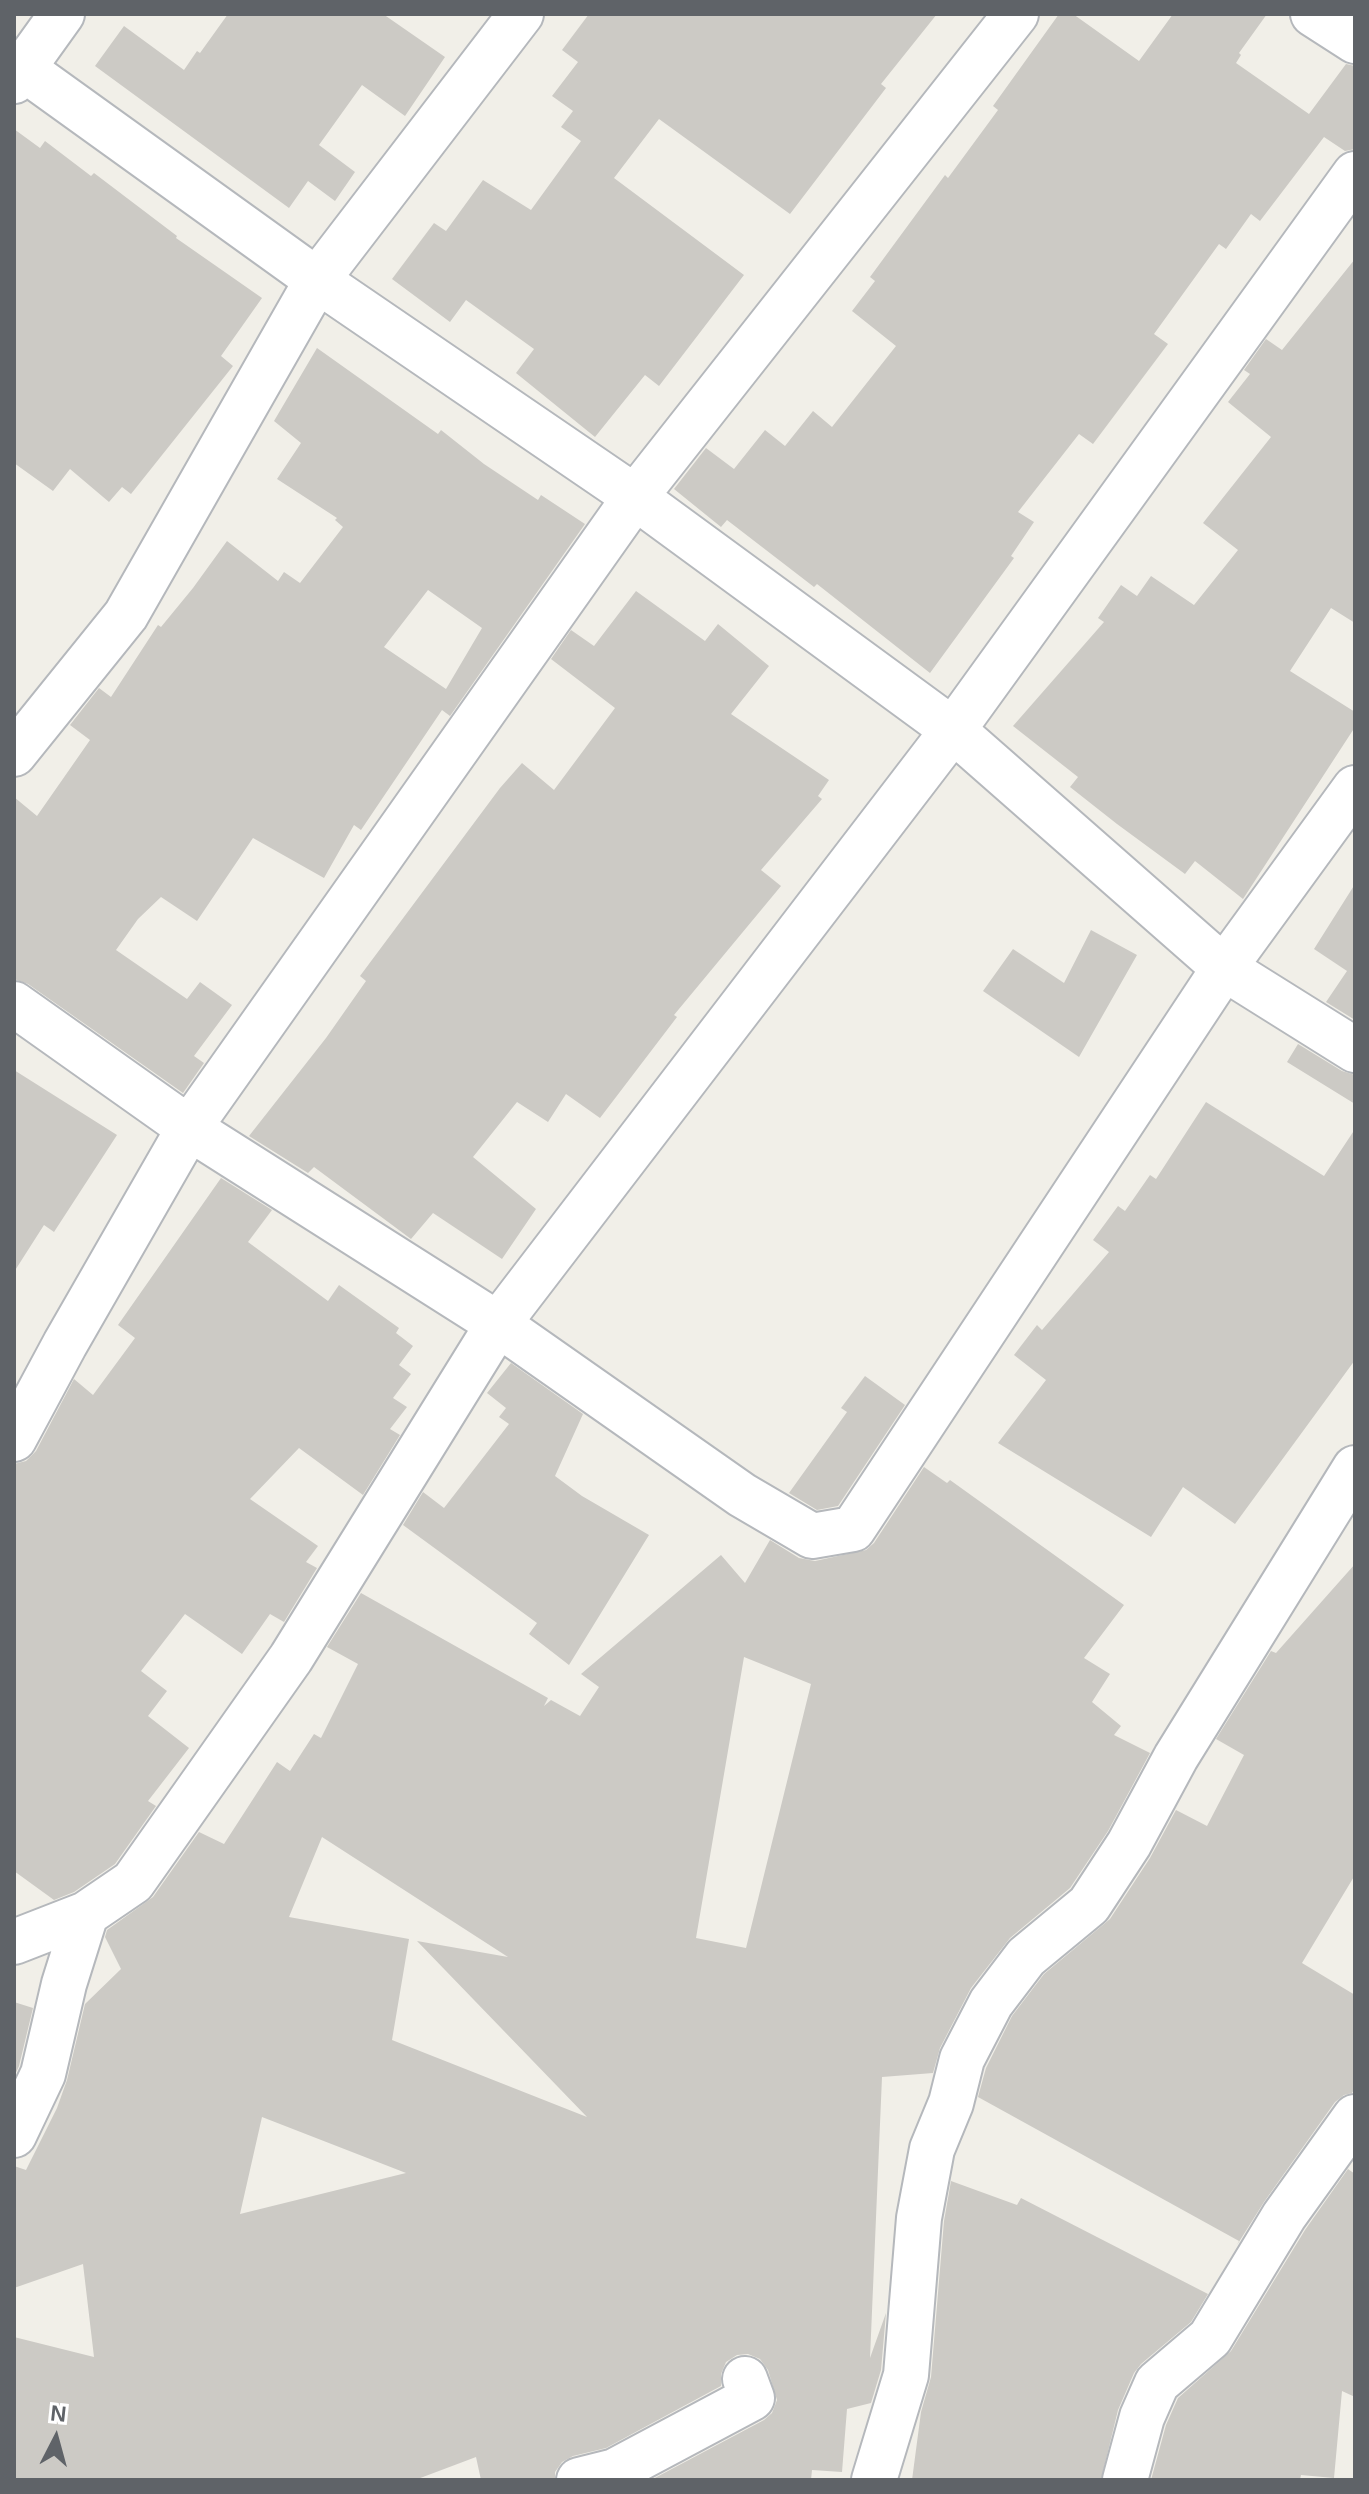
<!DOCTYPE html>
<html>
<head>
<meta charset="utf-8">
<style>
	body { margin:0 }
	#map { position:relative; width:1369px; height:2494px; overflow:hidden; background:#f1efe8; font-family:Arial,sans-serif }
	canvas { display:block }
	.frame { position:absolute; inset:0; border:16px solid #5f6368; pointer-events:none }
	.north { position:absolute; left:16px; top:2398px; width:80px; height:80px; -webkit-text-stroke:6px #fff; paint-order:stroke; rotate:6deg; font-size:22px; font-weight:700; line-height:32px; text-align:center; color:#5f6368 }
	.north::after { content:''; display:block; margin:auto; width:28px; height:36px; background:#5f6368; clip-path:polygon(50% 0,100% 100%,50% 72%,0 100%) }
</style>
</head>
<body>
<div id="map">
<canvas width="1369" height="2494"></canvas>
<div class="frame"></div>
<div class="north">N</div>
</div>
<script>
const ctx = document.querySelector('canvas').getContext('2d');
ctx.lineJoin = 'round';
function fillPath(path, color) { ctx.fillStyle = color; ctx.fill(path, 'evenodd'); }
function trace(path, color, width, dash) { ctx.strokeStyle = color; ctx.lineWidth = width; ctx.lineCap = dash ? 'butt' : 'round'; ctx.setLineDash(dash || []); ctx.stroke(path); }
const building = new Path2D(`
	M228 14H383L445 57 405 116 362 85 319 145 355 172 335 201 308 181 289 208 95 66 124 26 184 70 197 51 200 53Z
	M589 14H937L881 84 886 88 790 214 659 119 614 178 744 275 659 386 645 375 595 437 516 373 534 349 466 300 450 322 392 279 434 223 446 231 483 180 531 210 581 141 561 127 573 111 552 96 578 62 562 50Z
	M1059 14H1073L1139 61 1173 14H1267L1239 53 1241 55 1236 63 1309 114 1346 64 1355 66V149L1345 151 1324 137 1260 221 1251 214 1226 249 1219 244 1154 334 1168 344 1093 444 1079 434 1018 512 1034 522 1011 556 1014 558 930 673 817 584 814 587 727 520 721 527 674 489 706 448 734 469 765 430 785 446 813 411 832 427 896 346 852 311 875 281 870 277 945 175 948 178 998 110 993 106Z
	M14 129 40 148 45 141 91 176 94 173 177 236 176 238 262 298 221 356 233 366 131 494 122 487 109 502 70 469 53 491 14 463Z
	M1355 259V623L1331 608 1290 671 1355 712V727L1243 899 1195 861 1185 874 1117 824 1070 787 1078 777 1013 726 1104 622 1098 618 1121 585 1137 596 1151 576 1194 605 1238 550 1203 523 1271 437 1228 402 1250 374 1244 370 1266 339 1282 350Z
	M317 348 438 434 441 430 484 464 538 500 541 495 585 524 450 716 442 710 361 830 354 825 324 878 253 838 197 921 161 897 138 919 116 950 187 999 200 982 232 1005 194 1056 204 1063 183 1093 28 984 14 979V797L37 816 90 740 70 725 99 688 111 697 158 625 161 627 193 588 227 541 278 581 284 572 300 583 343 527 335 520 337 518 277 479 301 443 274 421ZM428 590 482 628 446 689 384 647Z
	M636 591 705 641 718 624 769 666 731 714 829 780 818 796 822 799 761 870 781 886 674 1015 677 1017 600 1118 566 1094 548 1122 517 1102 473 1157 536 1209 502 1259 433 1213 411 1239 314 1167 308 1173 249 1136 326 1038 366 981 360 976 500 788 522 763 554 790 615 708 551 659 571 630 594 646Z
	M1355 884V1020L1326 1002 1347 971 1314 949Z
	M1091 930 1137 955 1079 1057 983 991 1013 949 1064 983Z
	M1298 1044 1342 1071 1355 1075V1104L1287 1062Z
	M14 1070 117 1135 54 1232 44 1225 14 1272Z
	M1206 1102 1324 1176 1355 1129V1360L1235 1524 1183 1487 1151 1537 998 1443 1046 1380 1014 1355 1037 1325 1042 1330 1109 1252 1093 1240 1118 1206 1125 1211 1150 1175 1156 1179Z
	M221 1178 272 1210 248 1242 328 1301 339 1285 399 1328 396 1333 413 1346 399 1365 411 1374 393 1398 407 1407 390 1429 400 1435 363 1495 299 1448 250 1499 318 1546 306 1562 317 1568 284 1622 270 1614 242 1654 185 1614 141 1671 167 1691 148 1716 189 1748 148 1801 156 1806 115 1864 74 1892 54 1900 14 1871V1464L26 1461 36 1451 74 1379 93 1395 135 1338 118 1325Z
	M511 1363 583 1414 555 1476 582 1496 649 1535 569 1665 529 1634 537 1623 403 1525 423 1492 444 1508 509 1424 499 1417 506 1408 487 1393Z
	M865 1376 905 1405 838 1506 817 1510 789 1493 847 1412 841 1408Z
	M924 1467 947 1483 950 1480 1124 1605 1084 1658 1110 1674 1092 1702 1121 1726 1114 1735 1150 1753 1108 1831 1070 1888 1010 1938 971 1988 940 2048 933 2073 882 2077 870 2358 886 2313 881 2370 871 2403 847 2409 842 2472 812 2470 811 2480H651L764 2420 772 2413 777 2400 768 2370 760 2359 748 2354 737 2355 726 2362 721 2374V2386L606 2448 573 2456 562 2462 555 2472V2480H481L476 2457 415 2480H14V2337L94 2357 83 2264 14 2288V2166L26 2170 57 2108 67 2080 85 2004 121 1969 105 1937 107 1930 153 1897 199 1832 224 1844 277 1762 290 1771 314 1734 321 1738 358 1664 327 1647 361 1593 548 1698 544 1706 551 1700 580 1716 599 1687 581 1674 721 1555 745 1583 770 1540 799 1558 815 1561 866 1550 874 1543ZM744 1657 811 1684 746 1948 696 1938ZM322 1837 508 1957 417 1941 587 2117 392 2040 409 1939 289 1917ZM262 2117 406 2173 240 2214Z
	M1355 1564V1875L1302 1963 1355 1995V2088L1352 2093 1344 2095 1335 2102 1264 2202 1237 2245 1239 2241 978 2097 986 2068 1012 2016 1044 1974 1110 1919 1150 1858 1176 1810 1207 1826 1244 1755 1216 1739 1271 1651 1276 1653Z
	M14 2002 33 2008 19 2066 14 2077Z
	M1348 2169 1355 2174V2397L1342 2391 1334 2478 1301 2475 1300 2480H1151L1166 2425 1178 2398 1231 2351 1305 2230Z
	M951 2181 1017 2205 1021 2198 1208 2294 1191 2322 1141 2364 1134 2373 1118 2410 1101 2480H912L921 2412 931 2377 944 2221Z`);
const minor = new Path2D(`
	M1313 14 1355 41
	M14 62 317 280 635 497 953 730 1224 968 1355 1050
	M14 81 62 14
	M14 754 126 615 317 280 521 14
	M14 1004 189 1128 498 1324 742 1495 812 1536 853 1529 1224 968 1355 788
	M14 1439 65 1344 189 1128 635 497 1016 14
	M14 1942 86 1914 133 1882 291 1658 498 1324 953 730 1355 174
	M14 2135 43 2074 64 1984 86 1914
	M579 2480 615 2471 752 2398 745 2379
	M874 2480 906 2375 919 2218 932 2149 951 2103 962 2059 991 2003 1026 1957 1089 1905 1129 1844 1176 1757 1355 1468
	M1125 2480 1142 2417 1157 2383 1210 2338 1284 2216 1355 2117`);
fillPath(building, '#cccac5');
trace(minor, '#b5b8bc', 48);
trace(minor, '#fff', 44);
</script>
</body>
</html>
